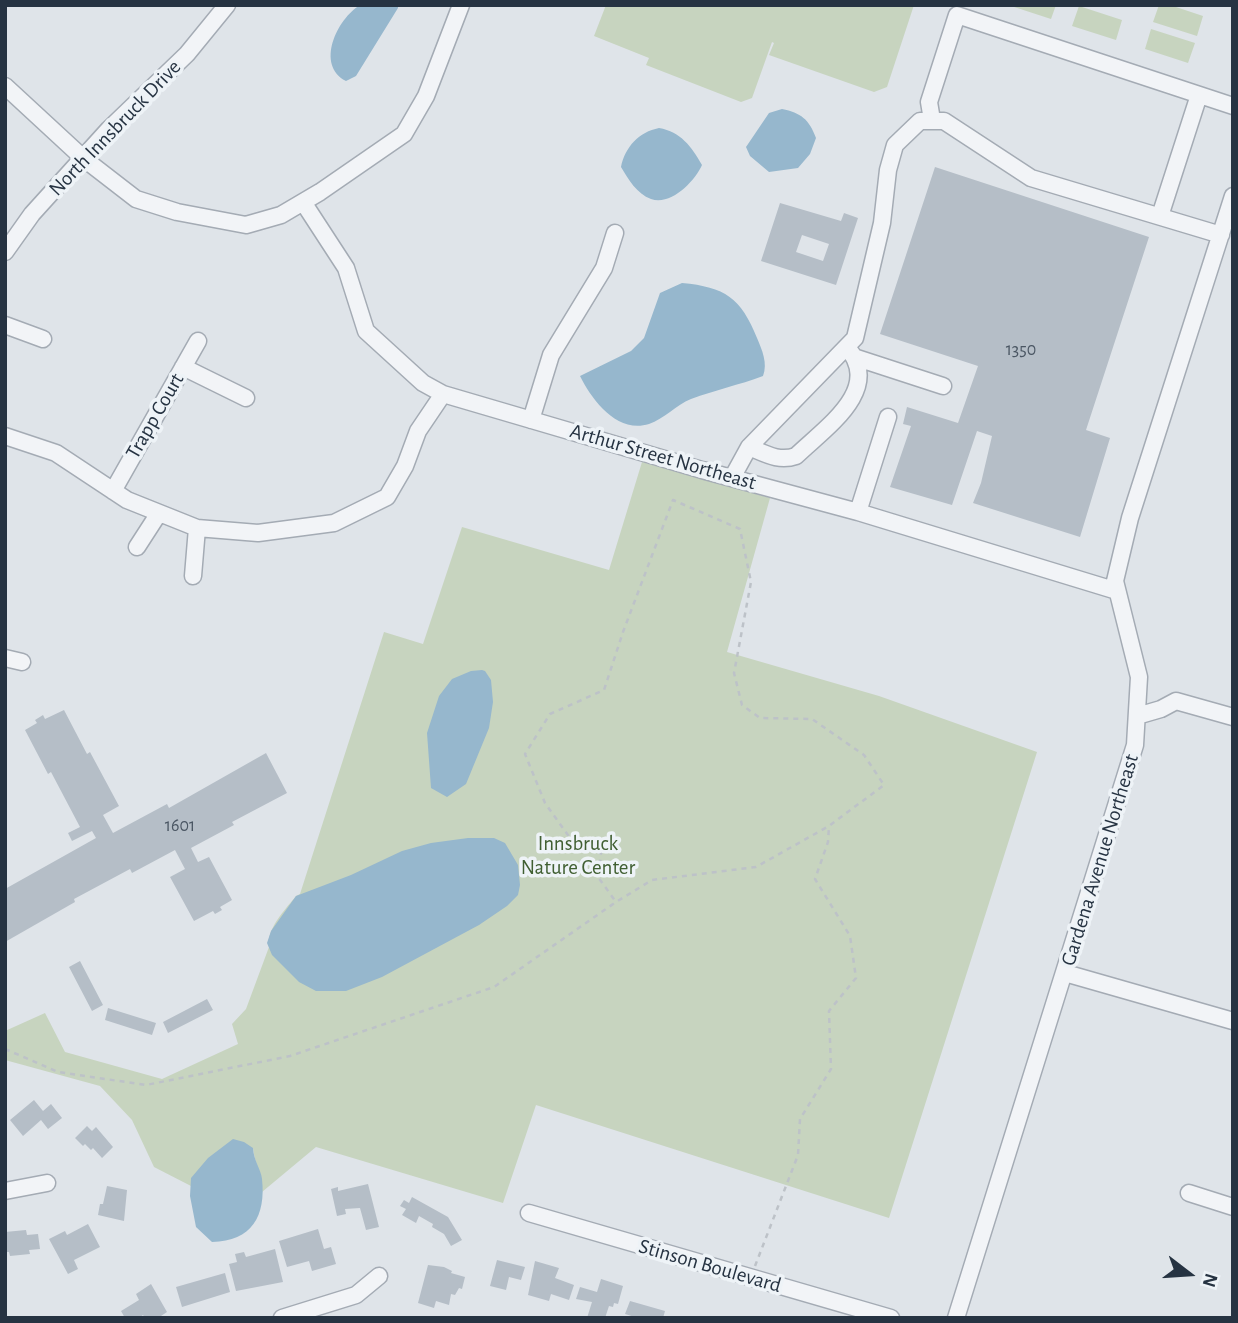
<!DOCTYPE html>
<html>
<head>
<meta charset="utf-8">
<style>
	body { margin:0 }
	#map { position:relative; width:1238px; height:1323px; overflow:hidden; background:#dfe4e9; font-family:"Alegreya Sans",sans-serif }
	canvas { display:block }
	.frame { position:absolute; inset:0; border:7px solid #263342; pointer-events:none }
	.north { position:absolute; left:1154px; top:1239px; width:70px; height:70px; -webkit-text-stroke:5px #eef3f7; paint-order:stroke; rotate:107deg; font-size:19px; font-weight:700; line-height:28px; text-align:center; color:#263342 }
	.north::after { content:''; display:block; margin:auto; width:24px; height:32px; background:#263342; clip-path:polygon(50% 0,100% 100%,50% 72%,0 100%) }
</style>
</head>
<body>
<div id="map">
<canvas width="1238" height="1323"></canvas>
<div class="frame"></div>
<div class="north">N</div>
</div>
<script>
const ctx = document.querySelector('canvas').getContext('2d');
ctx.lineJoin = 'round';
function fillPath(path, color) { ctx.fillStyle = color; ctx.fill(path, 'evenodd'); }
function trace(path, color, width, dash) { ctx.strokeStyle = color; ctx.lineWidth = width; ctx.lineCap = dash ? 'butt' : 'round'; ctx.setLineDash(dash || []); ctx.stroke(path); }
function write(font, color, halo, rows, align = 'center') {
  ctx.font = font + ' "Alegreya Sans",sans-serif'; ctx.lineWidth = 7; ctx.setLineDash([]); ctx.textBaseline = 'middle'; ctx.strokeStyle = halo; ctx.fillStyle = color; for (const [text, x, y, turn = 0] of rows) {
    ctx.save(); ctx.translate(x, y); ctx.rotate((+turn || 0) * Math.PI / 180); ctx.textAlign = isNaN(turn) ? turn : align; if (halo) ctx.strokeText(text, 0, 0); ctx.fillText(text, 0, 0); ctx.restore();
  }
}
const green = new Path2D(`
	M606 5H914L887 87 874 92 769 55 774 43 772 42 752 98 741 102 646 65 649 58 594 36Z
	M1008 5H1056L1051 19Z
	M1159 5H1170L1203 16 1197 36 1153 22Z
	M1079 6 1122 20 1116 40 1072 26Z
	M1151 29 1195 43 1188 63 1145 49Z
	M642 462 770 498 727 652 879 696 1037 752 889 1218 536 1105 503 1203 316 1147 262 1192C262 1174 255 1165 253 1148 234 1156 192 1165 191 1186L154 1167 132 1120 100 1086 5 1060V1031L45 1013 65 1052 162 1079 238 1044 232 1024 246 1009 269 947C266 929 285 910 296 896L300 894 384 632 423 644 462 527 609 570Z`);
const water = new Path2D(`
	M360 5H398V8L356 76 346 81C315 65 337 19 360 5Z
	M782 109C801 113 809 119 816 138L810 154 798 168 769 172 750 156 746 147 769 113Z
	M659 128C681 132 691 146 702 165 695 181 671 206 651 199 637 194 628 179 621 167 625 147 639 132 659 128Z
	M682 283C725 287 741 298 757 338 762 350 768 363 763 376 739 385 715 390 691 399 676 405 664 419 649 424 617 434 592 400 580 376L631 351 644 338 660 293Z
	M482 670 485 671 491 680 493 702 489 728 466 784 447 797 431 788 427 733 439 696 452 679 471 671Z
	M468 838H494L505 843 518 865 520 885 518 895 507 906 479 925 382 977 346 991H316L299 982 272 955 267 943 271 931 296 896 351 875 402 851 431 843Z
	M233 1139 244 1142 253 1148C254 1162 261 1169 262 1179 266 1216 252 1241 212 1242L196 1227 190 1196 191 1178 208 1158Z`);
const building = new Path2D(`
	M935 167 1149 237 1086 430 1110 438 1080 537 973 503 981 483 992 436 977 431 952 505 890 487 911 426 903 424 907 407 958 423 978 366 880 334Z
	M780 203 841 221 844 213 858 218 836 285 761 261ZM802 235 829 244 823 261 796 252Z
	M64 710 87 754 90 752 119 806 103 815 113 833 167 804 169 808 266 753 287 793 232 822 234 825 191 848 198 862 209 857 232 900 220 907 222 910 215 914 213 911 194 921 170 877 185 869 175 850 132 873 130 869 74 899 75 902 5 942V889L96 838 92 831 72 841 68 833 80 827 51 772 48 774 25 730 37 723 35 720 43 715 45 719Z
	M80 961 103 1005 92 1011 69 967Z
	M207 999 213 1010 168 1033 163 1022Z
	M108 1008 156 1023 152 1035 105 1020Z
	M34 1100 43 1111 51 1104 62 1118 48 1129 41 1120 23 1136 10 1120Z
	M87 1126 92 1131 96 1127 113 1147 102 1158 93 1148 91 1150 85 1144 83 1146 75 1138Z
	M368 1184 379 1227 366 1230 360 1208 345 1209 346 1214 337 1216 331 1189 338 1187V1191Z
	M107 1186 127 1190 124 1221 98 1215 100 1204H103Z
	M412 1197 448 1217 462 1240 451 1246 444 1234 432 1227 433 1224 419 1216 416 1223 402 1215 406 1209 400 1206 404 1200 409 1203Z
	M88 1224 100 1247 74 1260 78 1269 68 1274 49 1239 65 1231 67 1235Z
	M318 1229 324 1249 331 1247 336 1264 312 1271 309 1261 287 1267 279 1241Z
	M26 1230 27 1235 38 1234 40 1249 29 1250 30 1254 10 1256 9 1252H5V1232Z
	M275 1249 283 1282 236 1291 229 1264 237 1262 235 1254 244 1252 246 1257Z
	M497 1260 525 1267 521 1280 509 1277 506 1290 490 1286Z
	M535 1261 559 1268 555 1278 574 1285 569 1300 551 1294 549 1301 528 1295Z
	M428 1265 444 1267 452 1271 451 1273 465 1277 462 1289 459 1288 455 1295 451 1294 449 1305 436 1301 434 1308 418 1303Z
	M225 1273 230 1292 182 1307 176 1287Z
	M601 1279 623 1286 618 1304 614 1303 613 1307 609 1306 605 1318H587L592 1302 576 1299 580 1287 597 1292Z
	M151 1284 167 1312 161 1316 162 1318H145L143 1315 139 1318H125L121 1311 139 1300 136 1294Z
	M630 1301 665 1311 663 1318H638L625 1314Z`);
const path = new Path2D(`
	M5 1049 58 1072 146 1085 290 1056 494 987 616 902 652 880 756 867 829 826 884 785 864 755 812 719 760 718 742 705 734 673 751 582 740 529 673 500 623 632 604 690 550 714 525 754 545 803 575 845 601 853 598 877 616 902
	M755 1266 798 1155 800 1119 831 1069 829 1011 856 978 850 936 815 879 828 842 829 826`);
const minor = new Path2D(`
	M5 86 83 158 136 199 177 212 246 225 281 215 320 192 404 134 426 96 461 5
	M932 120 929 102 957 15 1233 106
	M303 202 346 268 366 331 423 383 443 394 702 470 858 512 1117 591
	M1160 216 1199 95
	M5 252 32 214 109 129 187 54 227 5
	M5 325 43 339
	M857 358 943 386
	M183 367 246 398
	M531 420 551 355 604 268 615 233
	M5 436 56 453 127 500 197 528 258 533 334 523 387 497 405 466 418 431 443 394
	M749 447C766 454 779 462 796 456 826 427 883 390 847 347
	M732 478 749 447 855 338 882 223 888 170 895 145 920 121H944L1031 178 1221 235
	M113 491 198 341
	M858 512 888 417
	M137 547 159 513
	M193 576 197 528
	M5 658 22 662
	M1137 716 1161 709 1176 701 1233 717
	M1065 973 1233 1021
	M5 1191 47 1183
	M1189 1193 1233 1207
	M529 1213 891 1318
	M282 1318 356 1295 379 1276
	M956 1318 1135 745 1139 677 1115 581 1130 518 1233 196`);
const numberNames = [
	["1350",1021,350],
	["1601",180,826]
];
const streetNames = [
	["North Innsbruck Drive",115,128,-46],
	["Trapp Court",155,416,-60],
	["Arthur Street Northeast",663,457,16],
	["Gardena Avenue Northeast",1100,860,-73],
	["Stinson Boulevard",710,1266,16]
];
const parkNames = [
	["Innsbruck",578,844],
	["Nature Center",578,868]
];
fillPath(green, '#c7d4bf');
fillPath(water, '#96b7cd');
fillPath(building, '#b5bec7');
trace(minor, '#a4abb4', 19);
trace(path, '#bdc2c8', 2.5, [5, 5]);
trace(minor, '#f2f4f7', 16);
write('18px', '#4a5663', null, numberNames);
write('21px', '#263342', '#eef3f7', streetNames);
write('21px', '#405f32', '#eef3f7', parkNames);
</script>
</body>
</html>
